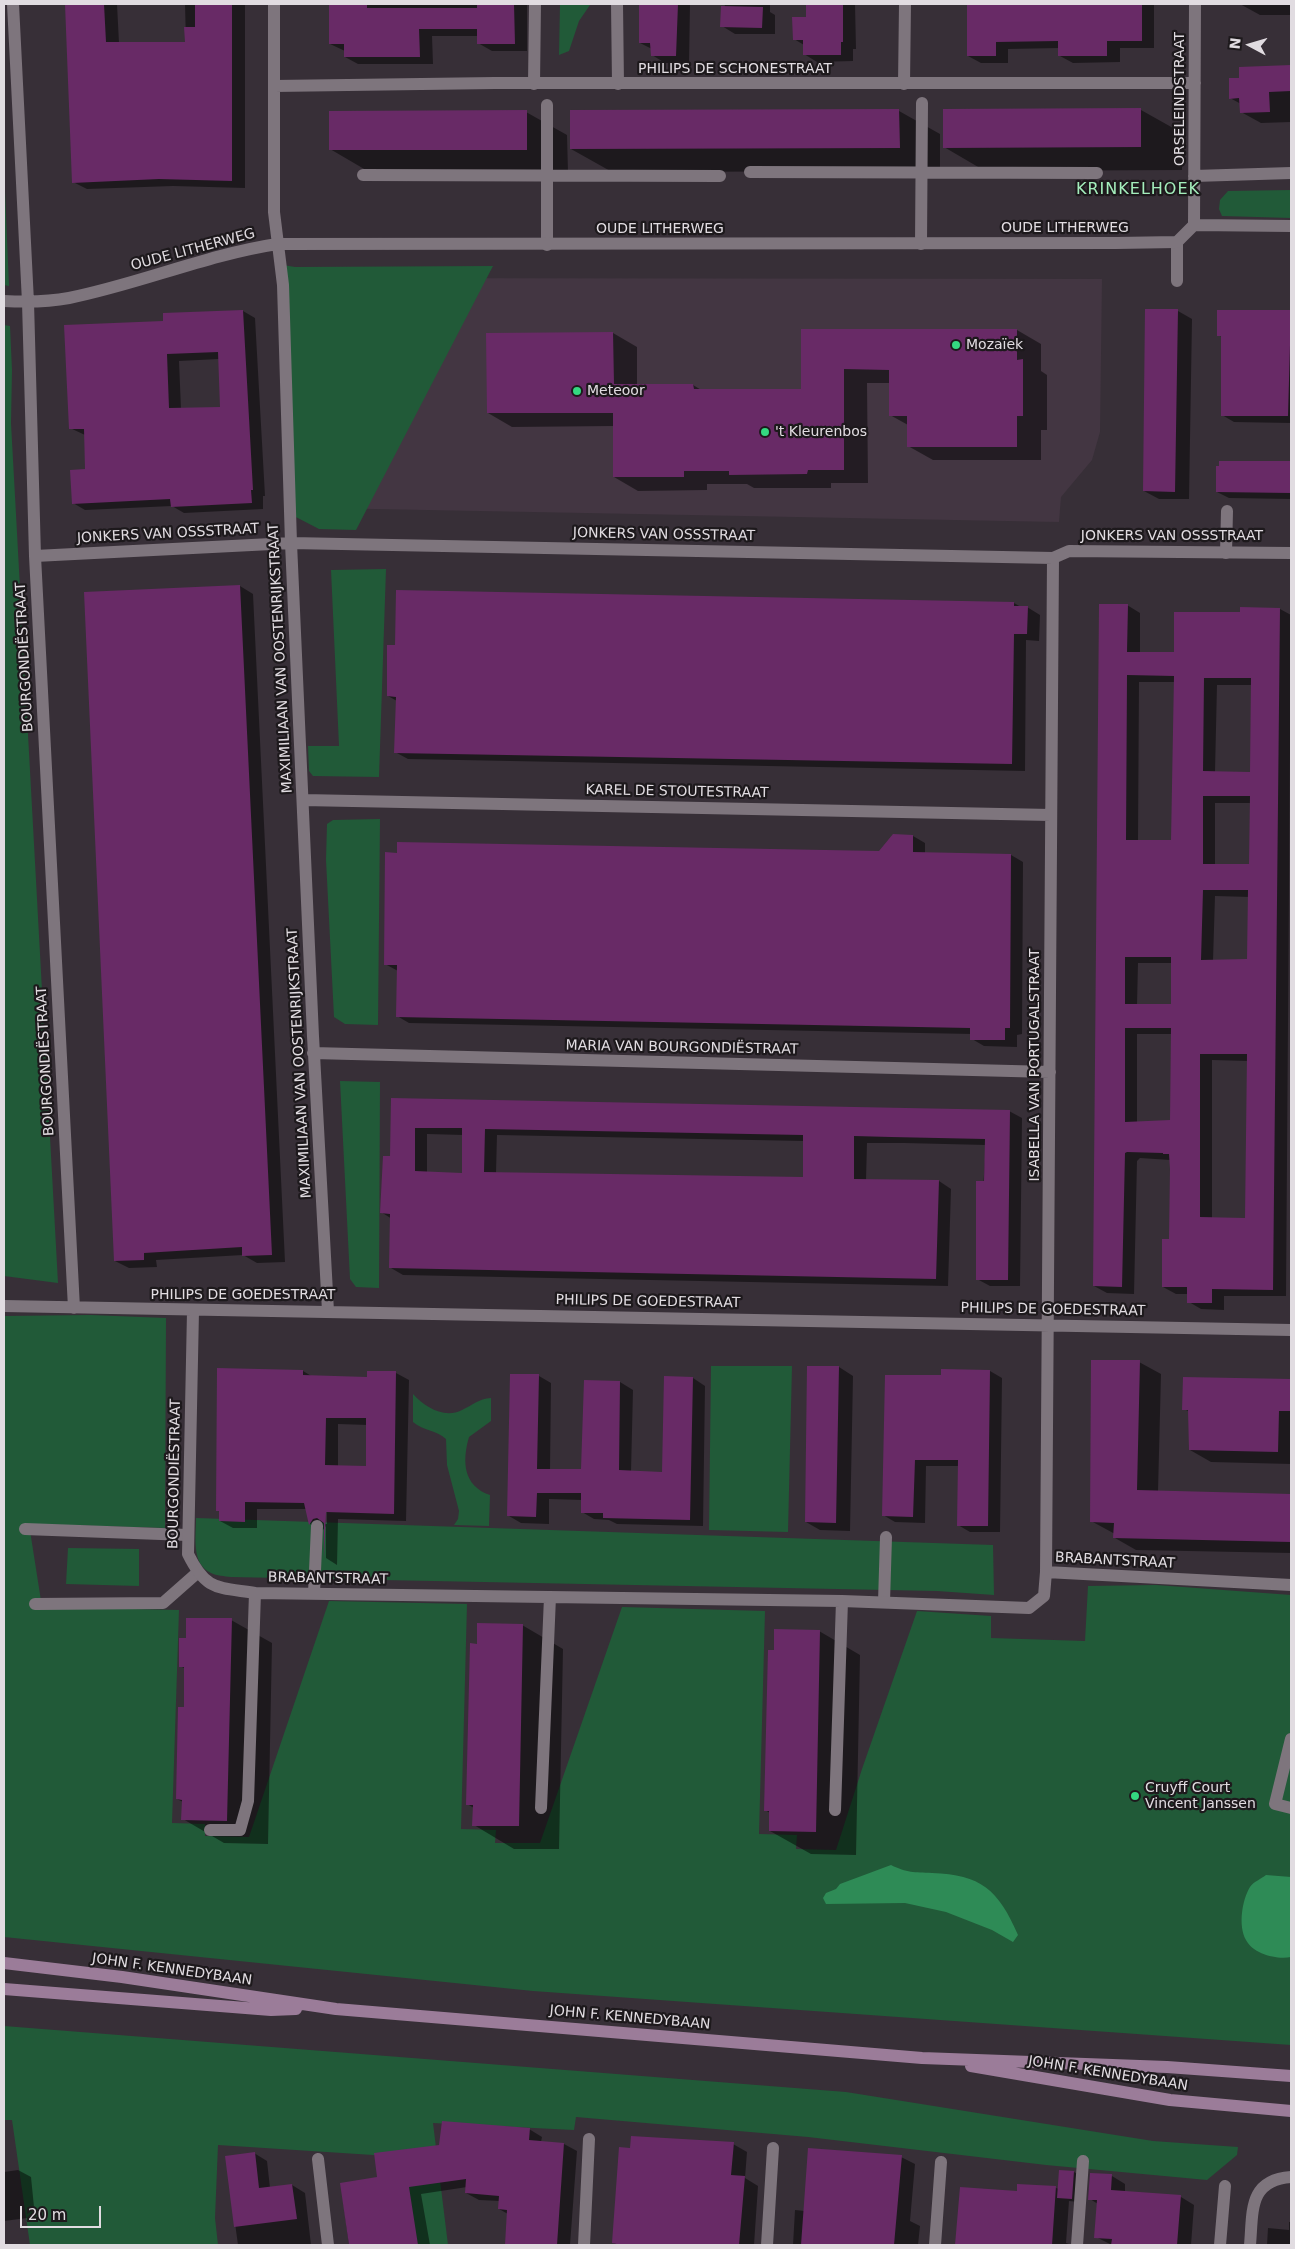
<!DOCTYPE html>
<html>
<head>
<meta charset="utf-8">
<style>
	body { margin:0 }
	#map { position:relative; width:1295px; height:2249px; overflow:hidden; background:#372f37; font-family:"DejaVu Sans",sans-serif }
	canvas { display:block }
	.frame { position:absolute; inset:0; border:5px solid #e1dce1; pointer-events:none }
	.north { position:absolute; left:1225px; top:20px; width:50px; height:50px; -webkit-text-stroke:4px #1d191c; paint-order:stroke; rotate:276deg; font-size:14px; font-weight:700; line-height:20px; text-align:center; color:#e1dce1 }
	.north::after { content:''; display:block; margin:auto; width:18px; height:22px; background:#e1dce1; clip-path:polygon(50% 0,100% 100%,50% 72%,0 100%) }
	.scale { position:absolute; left:20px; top:2206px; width:81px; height:22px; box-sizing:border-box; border:2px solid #e1dce1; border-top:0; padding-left:6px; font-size:15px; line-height:18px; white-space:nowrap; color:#e1dce1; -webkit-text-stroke:4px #1d191c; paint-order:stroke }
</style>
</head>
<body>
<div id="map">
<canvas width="1295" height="2249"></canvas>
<div class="frame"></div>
<div class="north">N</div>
<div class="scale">20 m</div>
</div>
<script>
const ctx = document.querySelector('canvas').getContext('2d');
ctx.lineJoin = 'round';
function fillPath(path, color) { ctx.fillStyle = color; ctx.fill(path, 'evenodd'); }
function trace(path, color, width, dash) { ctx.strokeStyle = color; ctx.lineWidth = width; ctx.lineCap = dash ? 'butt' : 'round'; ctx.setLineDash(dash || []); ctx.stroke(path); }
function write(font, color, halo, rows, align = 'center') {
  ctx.font = font + ' "DejaVu Sans",sans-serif'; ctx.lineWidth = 4.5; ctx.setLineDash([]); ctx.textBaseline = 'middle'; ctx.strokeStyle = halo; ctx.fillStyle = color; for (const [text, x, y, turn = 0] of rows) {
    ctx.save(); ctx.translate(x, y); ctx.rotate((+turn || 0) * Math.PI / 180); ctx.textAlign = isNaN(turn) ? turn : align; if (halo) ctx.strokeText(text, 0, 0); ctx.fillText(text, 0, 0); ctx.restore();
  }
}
const built = new Path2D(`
	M310 278 1102 279 1100 432 1092 460 1061 497 1059 522 321 508Z`);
const green = new Path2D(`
	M560 4 590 5 579 21 569 51 559 55Z
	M4 167 9 286 4 285Z
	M1291 190V218L1222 216 1219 209 1220 200 1228 191Z
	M283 265 295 267 493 266 356 530 319 529 292 515Z
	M4 325 10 326 12 370 11 423 58 1283 4 1276Z
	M386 569 379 777 313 776 309 771 308 746H339L331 570Z
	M380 819 378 1025 345 1024 334 1017 326 860 327 824 333 820Z
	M340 1081 380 1082 379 1288 356 1287 350 1279Z
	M91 1315 166 1318 165 1528 29 1524 42 1607 179 1610 172 1823 205 1824V1836L249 1837 329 1601 467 1604 461 1829 496 1830 495 1843H540L622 1607 765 1611 759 1834 797 1835 796 1849 836 1850 862 1769 917 1611 991 1616V1638L1085 1641 1088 1586 1156 1585 1291 1595V2045L533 1991 4 1937V1316Z
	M711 1366H792L788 1532 709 1530Z
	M413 1394C425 1407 444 1419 462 1410 473 1405 478 1399 491 1398V1421L469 1437C462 1461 463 1486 490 1495L489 1526 454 1525 458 1519 459 1511 447 1465 446 1439C436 1430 424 1431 413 1422Z
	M196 1518 993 1545 994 1595 937 1591 231 1577C224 1576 217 1576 211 1573 191 1564 196 1536 196 1518Z
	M68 1548 139 1549V1586L66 1584Z
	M4 2026 846 2092 1153 2141 1238 2147 1237 2155 1207 2180 1046 2165 808 2137 576 2117 574 2130 433 2123 448 2245H417L404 2157 218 2145 215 2218 218 2245H30L12 2120H4Z`);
const water = new Path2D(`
	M891 1865C907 1873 914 1872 932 1873 981 1875 998 1889 1018 1935L1013 1942 992 1930 946 1912 905 1903 826 1904 823 1898 826 1893 836 1889 840 1884Z
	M1266 1875 1291 1877V1957C1277 1960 1253 1954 1246 1940 1238 1926 1242 1900 1250 1887 1253 1882 1261 1879 1266 1875Z`);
const shadow = new Path2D(`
	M66 4H117L119 43H186L185 4H245V188L173 186 87 189 73 182Z
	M330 4H527V51H492L478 43V36H432L433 64H358L345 57V51L330 44Z
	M640 4H690L689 63H665L652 55V49L640 43Z
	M725 4H770V12L775 15V34H735L722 26Z
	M807 4H855L856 49H853V61L817 62 804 54V45L794 39 807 18Z
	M968 4H1154V48H1120V62L1073 63 1060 56 1059 48 1008 49V63H981L968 56Z
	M1240 4H1291V15H1260Z
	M1291 67V122L1261 123 1241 112V104L1230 98 1240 79V68Z
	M1141 110 1182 133V170L985 171 944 147Z
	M899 111 940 134V171L612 172 571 149V112Z
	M526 112 567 135 568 172 371 173 330 149Z
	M243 311 255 318 265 496H263V509L184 513 172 506 85 510 73 503 86 470 85 435 70 428 164 323ZM219 359 221 408 181 409 179 361Z
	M1178 311 1192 319 1189 499H1159L1144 491Z
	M1219 311 1291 312V423L1234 422 1222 415 1223 338 1219 335Z
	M803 330H1017L1041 344V371L1047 375V430H1041V460H933L908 446V425L890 415V383H867L868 483H831V488H754L747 484H707V490L638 491 614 477V426L512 427 488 413 487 334 613 333 637 347V385H693L703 391 802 390Z
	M1221 462 1291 463V499L1229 498 1217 492Z
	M240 586 253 594 285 1262 257 1263 243 1255 156 1260 157 1267 129 1268 115 1261Z
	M1014 603 1021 607H1027L1040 615 1039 641 1026 640 1025 771 408 759 395 752 397 701 388 696Z
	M1127 605 1140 613V653H1175L1241 613 1242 608 1280 609 1291 615 1286 1296H1224V1310L1201 1309 1189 1302V1294H1176L1163 1287 1170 1240V1160L1140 1158 1137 1161 1134 1294 1107 1293 1094 1286ZM1139 682H1175L1173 842 1138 841ZM1217 685H1252L1251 773 1215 772ZM1215 803H1251L1250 866 1215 865ZM1215 896 1250 897 1248 961H1213ZM1138 963H1173V1005H1137ZM1137 1034H1172L1171 1121 1137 1123ZM1212 1060 1248 1061 1246 1220 1212 1219Z
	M913 836 925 843V853L1011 855 1023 862 1022 1034 1017 1035V1047L984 1046 972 1039V1034L409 1023 397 1016 398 971 385 964 879 853Z
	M392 1099 1009 1111 1022 1118 1020 1286H990L977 1279 986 1145 904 1143H867L866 1180 939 1181 951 1189 948 1286 403 1275 391 1268 392 1219 381 1212 392 1158ZM427 1134 463 1135 464 1174 427 1173ZM497 1135 804 1141V1179L496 1173Z
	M1139 1362 1161 1374 1158 1492 1291 1495V1553L1136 1550 1115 1538V1534L1091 1521Z
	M839 1367 853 1376 850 1531 820 1530 806 1522Z
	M303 1371 313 1377 368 1378 369 1372 396 1373 409 1380 406 1521 338 1519 337 1565 326 1558V1526L322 1531 310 1524 307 1509H257V1528H233L220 1521V1512L217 1510ZM338 1424 368 1425 367 1467H338ZM325 1506H327V1524H325Z
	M990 1371 1002 1378 1000 1532H970L958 1525 959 1466H926L925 1523 895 1522 883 1515 942 1377Z
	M539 1376 551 1383 550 1470 583 1471 585 1381 620 1382 633 1390 631 1472 663 1473 693 1378 705 1386 703 1526 617 1524 609 1520 594 1519 582 1512V1500L549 1499V1524L521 1523 509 1516Z
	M1184 1379 1291 1381V1464L1211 1462 1190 1450V1412L1184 1409Z
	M231 1620 272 1643 268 1844 224 1843 183 1819V1802L177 1799 185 1708 186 1669 180 1666 187 1639Z
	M522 1625 563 1649 559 1849H514L474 1825V1808L467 1804 478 1645Z
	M819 1631 860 1655 856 1855 811 1854 770 1831V1813L765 1810 775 1651Z
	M529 2129 542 2137 541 2142 564 2144 577 2151 570 2245H506L508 2214 499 2209 500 2201 479 2200 466 2193 467 2187 421 2194 430 2245H349L341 2184 378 2178 440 2146Z
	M733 2144 747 2152 745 2178 758 2186 754 2245H618L613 2243 631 2149Z
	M254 2153 267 2161 270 2188 292 2185 305 2193 311 2245H238L226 2157Z
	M901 2157 915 2164 910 2221 920 2226 918 2245H793L795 2210 805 2211Z
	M18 2170 31 2177 35 2217 4 2221V2172Z
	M1074 2172 1081 2176 1079 2202 1069 2201 1066 2243 1072 2245H957L962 2188 1018 2193 1056 2188 1059 2189Z
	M1112 2176 1125 2184V2192L1181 2197 1194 2205 1191 2245H1199H1112L1096 2237 1098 2204 1090 2199Z
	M1289 2222H1291V2245H1267L1268 2228 1289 2230Z`);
const building = new Path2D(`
	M65 4H104L106 42H185L184 27H195V4H232V181L159 179 72 183Z
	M329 4H367V8H477V4H514L515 44H477V29H419L420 57H344V44H329Z
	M639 4H678L676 56H651L650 43H639Z
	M806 4H843V42H841V55H803V40H793L792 17H806Z
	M967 4H1142V41H1107V56H1058V41L996 42V56H967Z
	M721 6 763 7 762 28 720 27Z
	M1291 65V91L1269 92 1270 112 1240 113 1239 98 1229 99V78H1239V67Z
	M1141 108V147L943 148V109Z
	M899 109 900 148 570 149V110Z
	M527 110V150H329V111Z
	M1145 309H1178L1175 492 1143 491Z
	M243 310 253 490H251L252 503 171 507 170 499 72 504 70 470 85 469 84 429H69L64 325 163 321V313ZM218 352 220 407 169 408 167 354Z
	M1217 310H1291L1288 416H1221V336H1217Z
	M801 329H1017V360L1023 359V416H1017V447H907V416H889V370L844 369V470H808L807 474 729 475V471H684V477H613V413H487L486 333 613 332 614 384H693L694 389H801Z
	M1219 461H1291V493L1216 492V466H1219Z
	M240 585 272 1255 242 1256V1247L144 1253V1260L114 1261 84 592Z
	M396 590 1014 602V606H1028L1027 634H1014L1012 764 394 753 396 697 387 696V645H395Z
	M1099 604H1128L1127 652H1174V612H1240V607L1280 608 1273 1290 1212 1289V1303H1187V1287H1162V1239H1169L1170 1169 1169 1154H1163V1153L1127 1152 1125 1153 1122 1287 1093 1286ZM1127 675 1174 676 1171 840H1126ZM1204 678H1251L1250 772 1203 771ZM1203 796H1250L1249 864H1203ZM1203 890H1248L1247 959 1201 960ZM1125 957H1171V1004H1125ZM1125 1028H1171L1170 1120 1125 1122ZM1200 1054H1247L1245 1218 1200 1217Z
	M893 834 913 835V852L1011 854 1010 1028H1005V1040H970V1028L396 1017 397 965H384L385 852 397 853V842L879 851Z
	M391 1098 1010 1110 1008 1280H976V1181H984L985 1139 891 1137 854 1136V1179L939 1180 936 1279 389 1268 390 1214 380 1213 383 1156H390ZM415 1128H462V1173L415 1171ZM485 1129 803 1135V1177L484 1172Z
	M1091 1360H1140L1137 1490 1291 1494V1542L1113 1538 1114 1523 1090 1522Z
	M807 1366H839L836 1523 805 1522Z
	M217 1368 303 1370V1375L367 1377V1371H396L394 1514 326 1512 324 1559V1523L317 1518 313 1519 309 1525 304 1503 245 1502V1522L219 1521V1511H216ZM326 1418H366V1466L325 1465Z
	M941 1369 990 1370 988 1526H957L958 1460H915L913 1517 882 1516 885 1375H941Z
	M510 1374H539L537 1469H581L584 1380 620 1381 619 1470 662 1472 664 1376 693 1377 690 1520 603 1518V1513H581V1493H537L536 1517 507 1516Z
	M1183 1377 1291 1379V1411H1279L1278 1452 1189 1450 1188 1410H1182Z
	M186 1618H232L227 1821 181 1820 182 1800 176 1799 178 1707H184V1667H179V1638H186Z
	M477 1623 523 1624 519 1826H472L473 1805H466L470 1643 477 1644Z
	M774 1629 820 1630 816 1832 769 1831V1811H764L768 1650H774Z
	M442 2121 530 2128 529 2140 564 2143 557 2245H505L507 2210 498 2209 499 2196 465 2193 466 2179 409 2187 418 2245H349L340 2183 377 2177 374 2153 439 2145Z
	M631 2136 734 2142 731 2175 745 2176 739 2245H621L612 2243 619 2147 630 2148Z
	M808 2148 902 2155 894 2245H801Z
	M255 2152 259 2188 292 2184 297 2219 234 2227 225 2156Z
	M1059 2170 1074 2171 1072 2199 1057 2198Z
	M1090 2173 1112 2174 1111 2190 1181 2195 1177 2245H1111L1112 2239 1094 2238 1097 2200H1088Z
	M1017 2184 1056 2186 1052 2245H955L960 2187 1017 2191Z`);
const lane = new Path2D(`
	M547 105V245
	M750 172 1097 173
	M363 175 720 176
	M1177 242V281
	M921 244 922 103
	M1226 553 1227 511
	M25 1529 188 1535
	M314 1593 317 1526
	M884 1602 886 1537
	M35 1604 163 1603 197 1573
	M1291 1739 1275 1804 1291 1808
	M1220 2245 1225 2186`);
const street = new Path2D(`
	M13 4 28 302 35 556 74 1308
	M274 4V212L283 285 291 543 313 1036 328 1311
	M617 4 618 84
	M534 84 535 4
	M904 84 905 4
	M274 86 495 83H1195
	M1194 176 1291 173
	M1194 225 1195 4
	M4 301C25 302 48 302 69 298 139 284 206 255 277 244L1116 243 1177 242 1194 225 1291 226
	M35 556 291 543 1053 558 1069 551 1291 553
	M303 800 1051 815
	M313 1053 1050 1072
	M4 1306 1291 1330
	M193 1311 188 1554C206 1591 217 1587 255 1593
	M1046 1572 1053 558
	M541 1808 550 1597
	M835 1810 842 1601
	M210 1830H240L248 1801 255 1593 842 1601 1029 1608 1044 1596 1046 1572 1291 1585
	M318 2159 328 2245
	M584 2245 589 2139
	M767 2245 773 2148
	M935 2245 941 2162
	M1077 2245 1083 2161
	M1250 2245C1253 2212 1248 2180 1291 2177`);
const secondary = new Path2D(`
	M4 1963 122 1977 336 2009 922 2058 1167 2067 1291 2076
	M4 1989 271 2010 296 2009
	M971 2066 1170 2100 1291 2111`);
const markers = [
	[956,345,5,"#34d881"],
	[577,391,5,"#34d881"],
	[765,432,5,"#34d881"],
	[1135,1796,5,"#34d881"]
];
const streetNames = [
	["PHILIPS DE SCHONESTRAAT",735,69],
	["ORSELEINDSTRAAT",1180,99,-90],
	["OUDE LITHERWEG",1065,228],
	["OUDE LITHERWEG",660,229],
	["OUDE LITHERWEG",193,250,-15],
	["JONKERS VAN OSSSTRAAT",168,534,-3],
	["JONKERS VAN OSSSTRAAT",664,535,1],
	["JONKERS VAN OSSSTRAAT",1172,536],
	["BOURGONDIËSTRAAT",25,657,-93],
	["MAXIMILIAAN VAN OOSTENRIJKSTRAAT",281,658,-93],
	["KAREL DE STOUTESTRAAT",677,792,1],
	["MARIA VAN BOURGONDIËSTRAAT",682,1048,1],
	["BOURGONDIËSTRAAT",46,1061,-93],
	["MAXIMILIAAN VAN OOSTENRIJKSTRAAT",300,1063,-93],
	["ISABELLA VAN PORTUGALSTRAAT",1035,1065,-90],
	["PHILIPS DE GOEDESTRAAT",243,1295],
	["PHILIPS DE GOEDESTRAAT",648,1302,1],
	["PHILIPS DE GOEDESTRAAT",1053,1310,1],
	["BOURGONDIËSTRAAT",175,1474,-89],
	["BRABANTSTRAAT",1115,1561,3],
	["BRABANTSTRAAT",328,1579,1],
	["JOHN F. KENNEDYBAAN",172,1970,8],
	["JOHN F. KENNEDYBAAN",630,2018,5],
	["JOHN F. KENNEDYBAAN",1108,2074,9]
];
const poiNames = [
	["Mozaïek",966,345],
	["Meteoor",587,391],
	["'t Kleurenbos",775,432],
	["Cruyff Court",1145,1788],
	["Vincent Janssen",1145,1804]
];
const quarterNames = [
	["KRINKELHOEK",1138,190]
];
fillPath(built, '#433642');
fillPath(green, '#215a38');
fillPath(water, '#2e8b56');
fillPath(shadow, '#0007');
fillPath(building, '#682a66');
trace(lane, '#7e757d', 12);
trace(street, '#7e757d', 12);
trace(secondary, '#9b7c99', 12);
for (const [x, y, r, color] of markers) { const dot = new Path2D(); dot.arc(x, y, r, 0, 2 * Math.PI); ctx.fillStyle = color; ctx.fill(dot); trace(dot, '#1d191c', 2); }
write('14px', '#e1dce1', '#1d191c', streetNames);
write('14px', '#e1dce1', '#1d191c', poiNames, 'left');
ctx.letterSpacing = '1px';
write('16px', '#a4eebc', '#1d191c', quarterNames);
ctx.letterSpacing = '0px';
</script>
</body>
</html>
